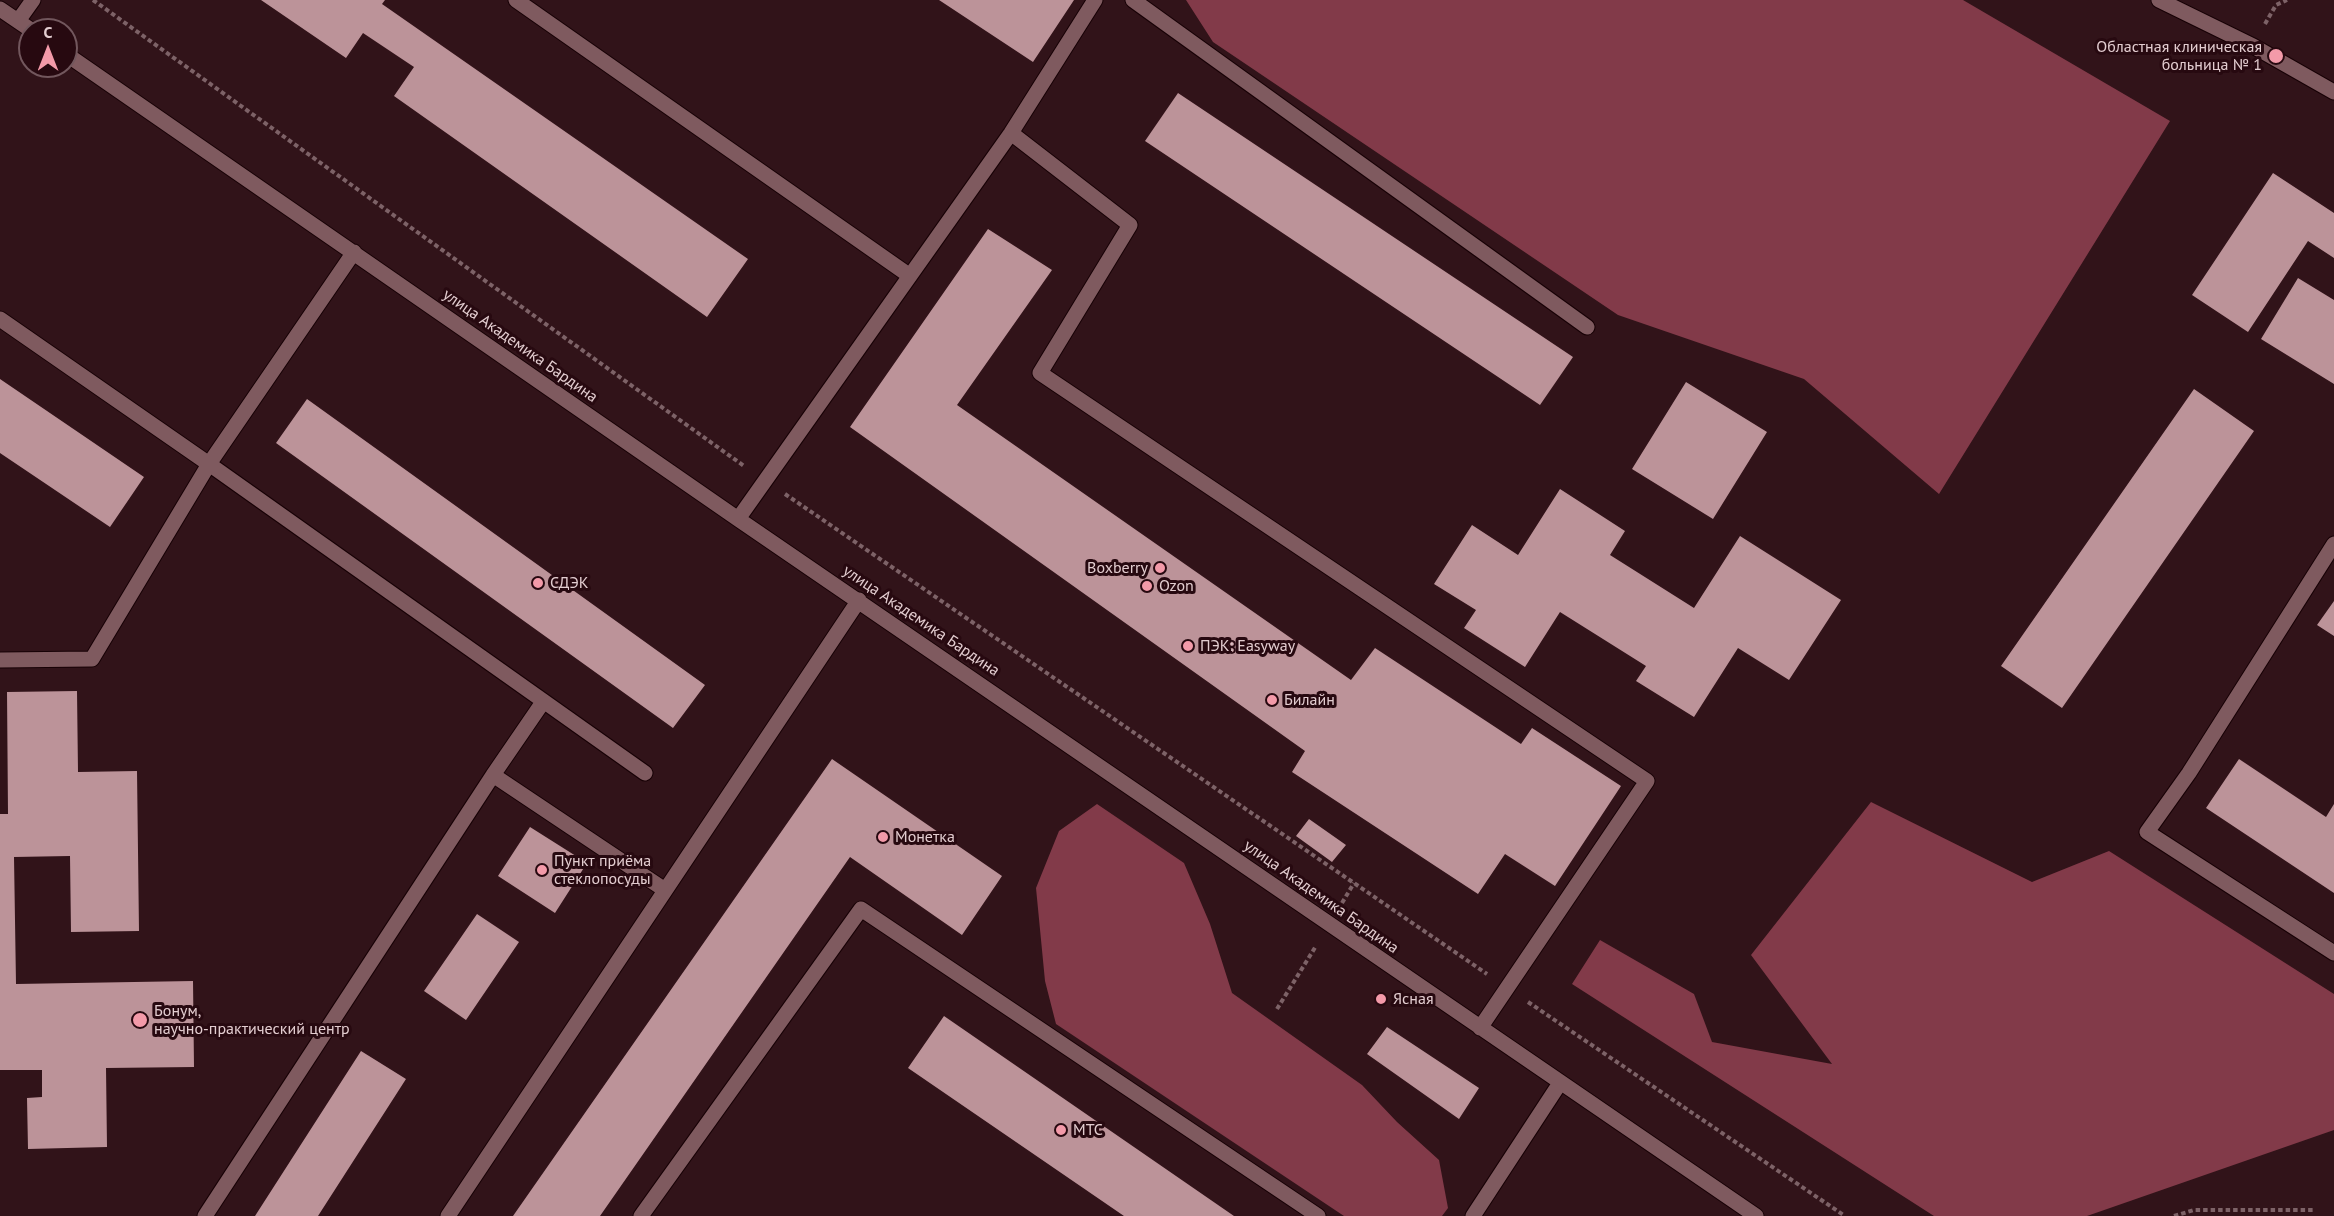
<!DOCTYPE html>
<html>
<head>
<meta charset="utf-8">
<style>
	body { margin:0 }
	#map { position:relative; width:2334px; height:1216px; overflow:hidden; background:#311319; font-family:"PT Sans",sans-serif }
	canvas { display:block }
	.north { position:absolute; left:18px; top:18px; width:60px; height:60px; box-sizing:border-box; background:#270910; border:2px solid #72575d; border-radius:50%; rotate:0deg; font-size:16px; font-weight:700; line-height:24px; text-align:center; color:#e3cdd0 }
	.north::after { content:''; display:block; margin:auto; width:21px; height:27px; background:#f39aa9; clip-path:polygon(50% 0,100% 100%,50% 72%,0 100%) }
</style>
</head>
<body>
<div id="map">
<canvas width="2334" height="1216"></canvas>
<div class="north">С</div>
</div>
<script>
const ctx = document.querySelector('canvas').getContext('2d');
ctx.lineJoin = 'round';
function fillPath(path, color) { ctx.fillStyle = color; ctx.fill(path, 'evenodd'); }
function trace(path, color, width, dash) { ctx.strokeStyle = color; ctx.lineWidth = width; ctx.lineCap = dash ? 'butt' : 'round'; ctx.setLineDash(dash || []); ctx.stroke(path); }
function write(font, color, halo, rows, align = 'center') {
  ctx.font = font + ' "PT Sans",sans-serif'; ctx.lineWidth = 6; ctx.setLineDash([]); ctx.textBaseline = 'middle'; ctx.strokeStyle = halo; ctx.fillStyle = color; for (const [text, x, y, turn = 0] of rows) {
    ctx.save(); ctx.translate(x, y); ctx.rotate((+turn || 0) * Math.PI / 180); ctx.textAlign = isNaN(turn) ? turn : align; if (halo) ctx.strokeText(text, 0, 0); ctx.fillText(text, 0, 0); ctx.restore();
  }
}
const forest = new Path2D(`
	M1186 0H1963L2170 121 1939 494 1804 379 1618 315 1213 42Z
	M1871 802 2032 882 2109 851 2334 994V1130L2087 1216H1934L1572 984 1600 940 1694 994 1712 1042 1832 1064 1751 955Z
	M1097 804 1184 863 1210 924 1232 993 1362 1085 1397 1122 1439 1160 1448 1208 1442 1216H1344L1056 1024 1045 981 1036 888 1059 831Z`);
const building = new Path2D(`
	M261 0H385L382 4 748 259 707 317 394 96 414 67 363 33 346 58Z
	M939 0H1074L1033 62Z
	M1178 93 1573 357 1540 405 1145 141Z
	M2273 173 2334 213V258L2308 241 2248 332 2192 295Z
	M988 229 1052 270 957 405 1351 680 1375 648 1521 744 1532 728 1621 786 1555 886 1505 854 1478 894 1292 772 1305 751 850 427Z
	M2298 278 2334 300V384L2261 339Z
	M0 379 144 477 110 527 0 453Z
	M1686 382 1767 432 1713 519 1632 469Z
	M2194 389 2254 431 2062 708 2001 666Z
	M307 399 705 685 673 728 276 443Z
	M1560 489 1625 531 1610 555 1694 608 1740 536 1841 600 1789 680 1738 648 1694 717 1636 681 1646 666 1560 612 1525 667 1464 628 1476 610 1434 584 1472 525 1518 555Z
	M2334 601V636L2317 625Z
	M77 691 78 772 137 771 139 931 71 932 70 856 14 857 16 984 193 981 194 1067 106 1068 107 1147 28 1149 27 1098 42 1097V1070H0V814H8L7 692Z
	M832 759 1002 876 962 935 850 857 600 1216H513Z
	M2239 759 2326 817 2334 804V893L2206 808Z
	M1309 819 1346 845 1332 862 1296 836Z
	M530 827 587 863 555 913 498 876Z
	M477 914 519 942 466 1020 424 991Z
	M944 1016 1234 1216H1124L908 1068Z
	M1387 1027 1479 1088 1459 1119 1367 1054Z
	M361 1051 406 1079 318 1216H255Z`);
const path = new Path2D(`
	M93 0 744 466
	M2265 24 2276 5 2287 0
	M785 494 1487 974
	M1342 903 1354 883
	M1528 1002 1845 1216
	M1277 1009 1316 946
	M2174 1216 2194 1210H2314`);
const minor = new Path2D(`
	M516 0 910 276
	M1133 0 1587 327
	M2159 0 2253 46 2334 92
	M0 9 31 30
	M18 21 33 0
	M66 54 738 519 1756 1216
	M1011 133 1130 225 1040 373 1647 781 1480 1028
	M354 252 209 464 645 773
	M0 319 209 464 92 659 0 660
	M738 519 1011 133 1095 0
	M2334 544 2189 773 2147 832 2334 953
	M493 775 543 702
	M205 1216 493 775 665 890
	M448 1216 859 600
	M641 1216 861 909 1318 1216
	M1473 1216 1560 1083`);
const markers = [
	[2276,56,8,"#f39aa9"],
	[1160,568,6,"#f39aa9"],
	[538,583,6,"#f39aa9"],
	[1147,586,6,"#f39aa9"],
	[1188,646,6,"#f39aa9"],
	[1272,700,6,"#f39aa9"],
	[883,837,6,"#f39aa9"],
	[542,870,6,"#f39aa9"],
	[1381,999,6,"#f39aa9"],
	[140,1020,8,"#f39aa9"],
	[1061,1130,6,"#f39aa9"]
];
const poiNames = [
	["Областная клиническая",2262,47,"right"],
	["больница № 1",2262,65,"right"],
	["Boxberry",1148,568,"right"],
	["СДЭК",550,583],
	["Ozon",1159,586],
	["ПЭК: Easyway",1200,646],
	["Билайн",1284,700],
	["Монетка",895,837],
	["Пункт приёма",554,861],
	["стеклопосуды",554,879],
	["Ясная",1393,999],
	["Бонум,",154,1011],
	["научно-практический центр",154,1029],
	["МТС",1073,1130]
];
const streetNames = [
	["улица Академика Бардина",520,346,35],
	["улица Академика Бардина",921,621,34],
	["улица Академика Бардина",1321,897,35]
];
fillPath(forest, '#823a49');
fillPath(building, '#bc9399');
trace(minor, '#170105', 17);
trace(path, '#7d6267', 4, [4.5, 3]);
trace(minor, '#7f5a5f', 15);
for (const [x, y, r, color] of markers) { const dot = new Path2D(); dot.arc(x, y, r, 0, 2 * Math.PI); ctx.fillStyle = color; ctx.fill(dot); trace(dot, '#270910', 2); }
write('16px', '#e3cdd0', '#270910', poiNames, 'left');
write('16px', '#e3cdd0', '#270910', streetNames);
</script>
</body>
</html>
